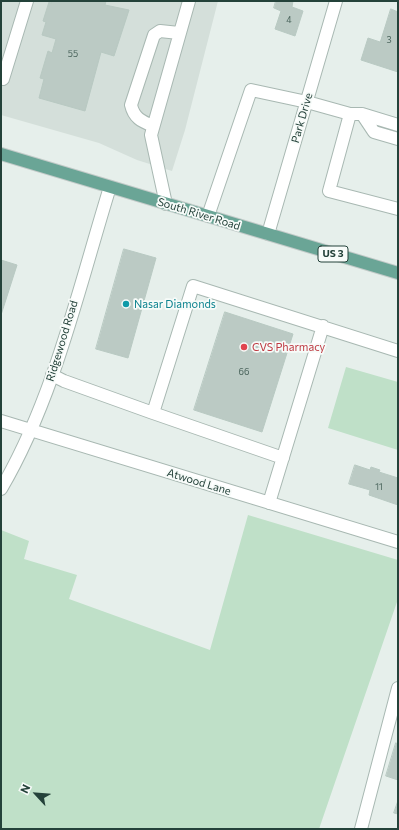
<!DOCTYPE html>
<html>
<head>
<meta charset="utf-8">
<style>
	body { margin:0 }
	#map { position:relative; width:399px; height:830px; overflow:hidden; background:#e6efeb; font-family:Commissioner,sans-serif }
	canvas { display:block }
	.frame { position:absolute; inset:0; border:2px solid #24423a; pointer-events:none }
	.north { position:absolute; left:16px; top:774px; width:40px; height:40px; -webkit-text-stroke:3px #f7fbf9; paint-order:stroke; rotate:296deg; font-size:11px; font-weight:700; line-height:16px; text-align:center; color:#24423a }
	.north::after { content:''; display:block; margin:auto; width:14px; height:18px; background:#24423a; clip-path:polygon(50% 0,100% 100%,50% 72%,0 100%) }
</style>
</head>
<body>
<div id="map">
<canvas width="399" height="830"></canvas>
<div class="frame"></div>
<div class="north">N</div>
</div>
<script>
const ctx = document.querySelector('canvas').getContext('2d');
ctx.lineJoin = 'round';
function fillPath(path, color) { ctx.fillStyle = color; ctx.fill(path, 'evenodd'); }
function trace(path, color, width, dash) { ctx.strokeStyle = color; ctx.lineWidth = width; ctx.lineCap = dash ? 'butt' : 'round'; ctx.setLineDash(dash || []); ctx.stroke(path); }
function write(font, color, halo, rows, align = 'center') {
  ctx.font = font + ' Commissioner,sans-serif'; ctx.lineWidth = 3.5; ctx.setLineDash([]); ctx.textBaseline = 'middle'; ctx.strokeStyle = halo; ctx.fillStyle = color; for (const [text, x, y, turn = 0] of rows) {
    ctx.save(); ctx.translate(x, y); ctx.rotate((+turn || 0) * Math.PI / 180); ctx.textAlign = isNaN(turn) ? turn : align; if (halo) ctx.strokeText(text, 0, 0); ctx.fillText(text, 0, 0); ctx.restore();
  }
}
const built = new Path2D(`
	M1 1H218L185 130 172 171 137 160 99 143 1 115Z`);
const green = new Path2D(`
	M346 367 398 382V450L328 428Z
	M248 515 398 560V599L319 829H1V530L29 541 24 559 77 575 69 599 210 650Z`);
const building = new Path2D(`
	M52 1H106L105 5 129 10 114 56 101 52 85 111 39 98 44 79 40 78 48 51 52 53 56 39 42 35 46 22 43 21 49 2 51 3Z
	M276 1H293L292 7 303 11 295 36 275 29 281 11 274 8Z
	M391 9 398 12V72L361 60 368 38 380 42Z
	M124 249 156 258 128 358 96 349Z
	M1 260 17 265 1 315Z
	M225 312 293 334 262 432 194 410Z
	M355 465 370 470 371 467 380 470 379 472 398 478V505L369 495 370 490 349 484Z
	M396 743 398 744V780L386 776Z
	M398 801V814L394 813Z`);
const minor = new Path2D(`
	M1 78 3 79 27 1
	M350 114H362L398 125
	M362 114 374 132 398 139
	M153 126C141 121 134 118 131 105L154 35 160 31 179 33
	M166 204 151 135 189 1
	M208 216 251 90 307 102 350 114 329 191 398 209
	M268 234 336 1
	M52 375 64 381 153 413 193 286 398 351
	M153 413 283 458
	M1 421 398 542
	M1 489C54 399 79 287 110 187
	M269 503 323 326
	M361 829 398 688`);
const major = new Path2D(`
	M1 154 398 273`);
const markers = [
	[126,304,4,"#0f9aa8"],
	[244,347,4,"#e0444e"]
];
const numberNames = [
	["4",289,20],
	["3",389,40],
	["55",73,54],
	["66",244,372],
	["11",379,487]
];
const shields = [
	[333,254,30]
];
const shieldNames = [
	["US 3",333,254]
];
const streetNames = [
	["Park Drive",302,118,-74],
	["South River Road",199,214,17],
	["Ridgewood Road",62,341,-73],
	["Atwood Lane",199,482,17]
];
const cultureNames = [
	["Nasar Diamonds",134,304]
];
const healthNames = [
	["CVS Pharmacy",252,347]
];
fillPath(built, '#d4dfda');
fillPath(green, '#bfe0c8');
fillPath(building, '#bbcac4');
trace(building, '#b8c9c2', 1);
trace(minor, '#a8b8b2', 14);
trace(major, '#c2cac8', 14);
trace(minor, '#fff', 12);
trace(major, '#6aa596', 12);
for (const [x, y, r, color] of markers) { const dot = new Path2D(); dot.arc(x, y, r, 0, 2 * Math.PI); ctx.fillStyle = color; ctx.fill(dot); trace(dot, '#f7fbf9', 1.5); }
write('9px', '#4a645c', null, numberNames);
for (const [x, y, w] of shields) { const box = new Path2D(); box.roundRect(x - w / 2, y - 8, w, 16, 3); ctx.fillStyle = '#f7fbf9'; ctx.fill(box); trace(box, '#24423a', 1); }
write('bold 10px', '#24423a', null, shieldNames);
write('11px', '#24423a', '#f7fbf9', streetNames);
write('11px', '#0d838f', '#f7fbf9', cultureNames, 'left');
write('11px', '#be3a42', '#f7fbf9', healthNames, 'left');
</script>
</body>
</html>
